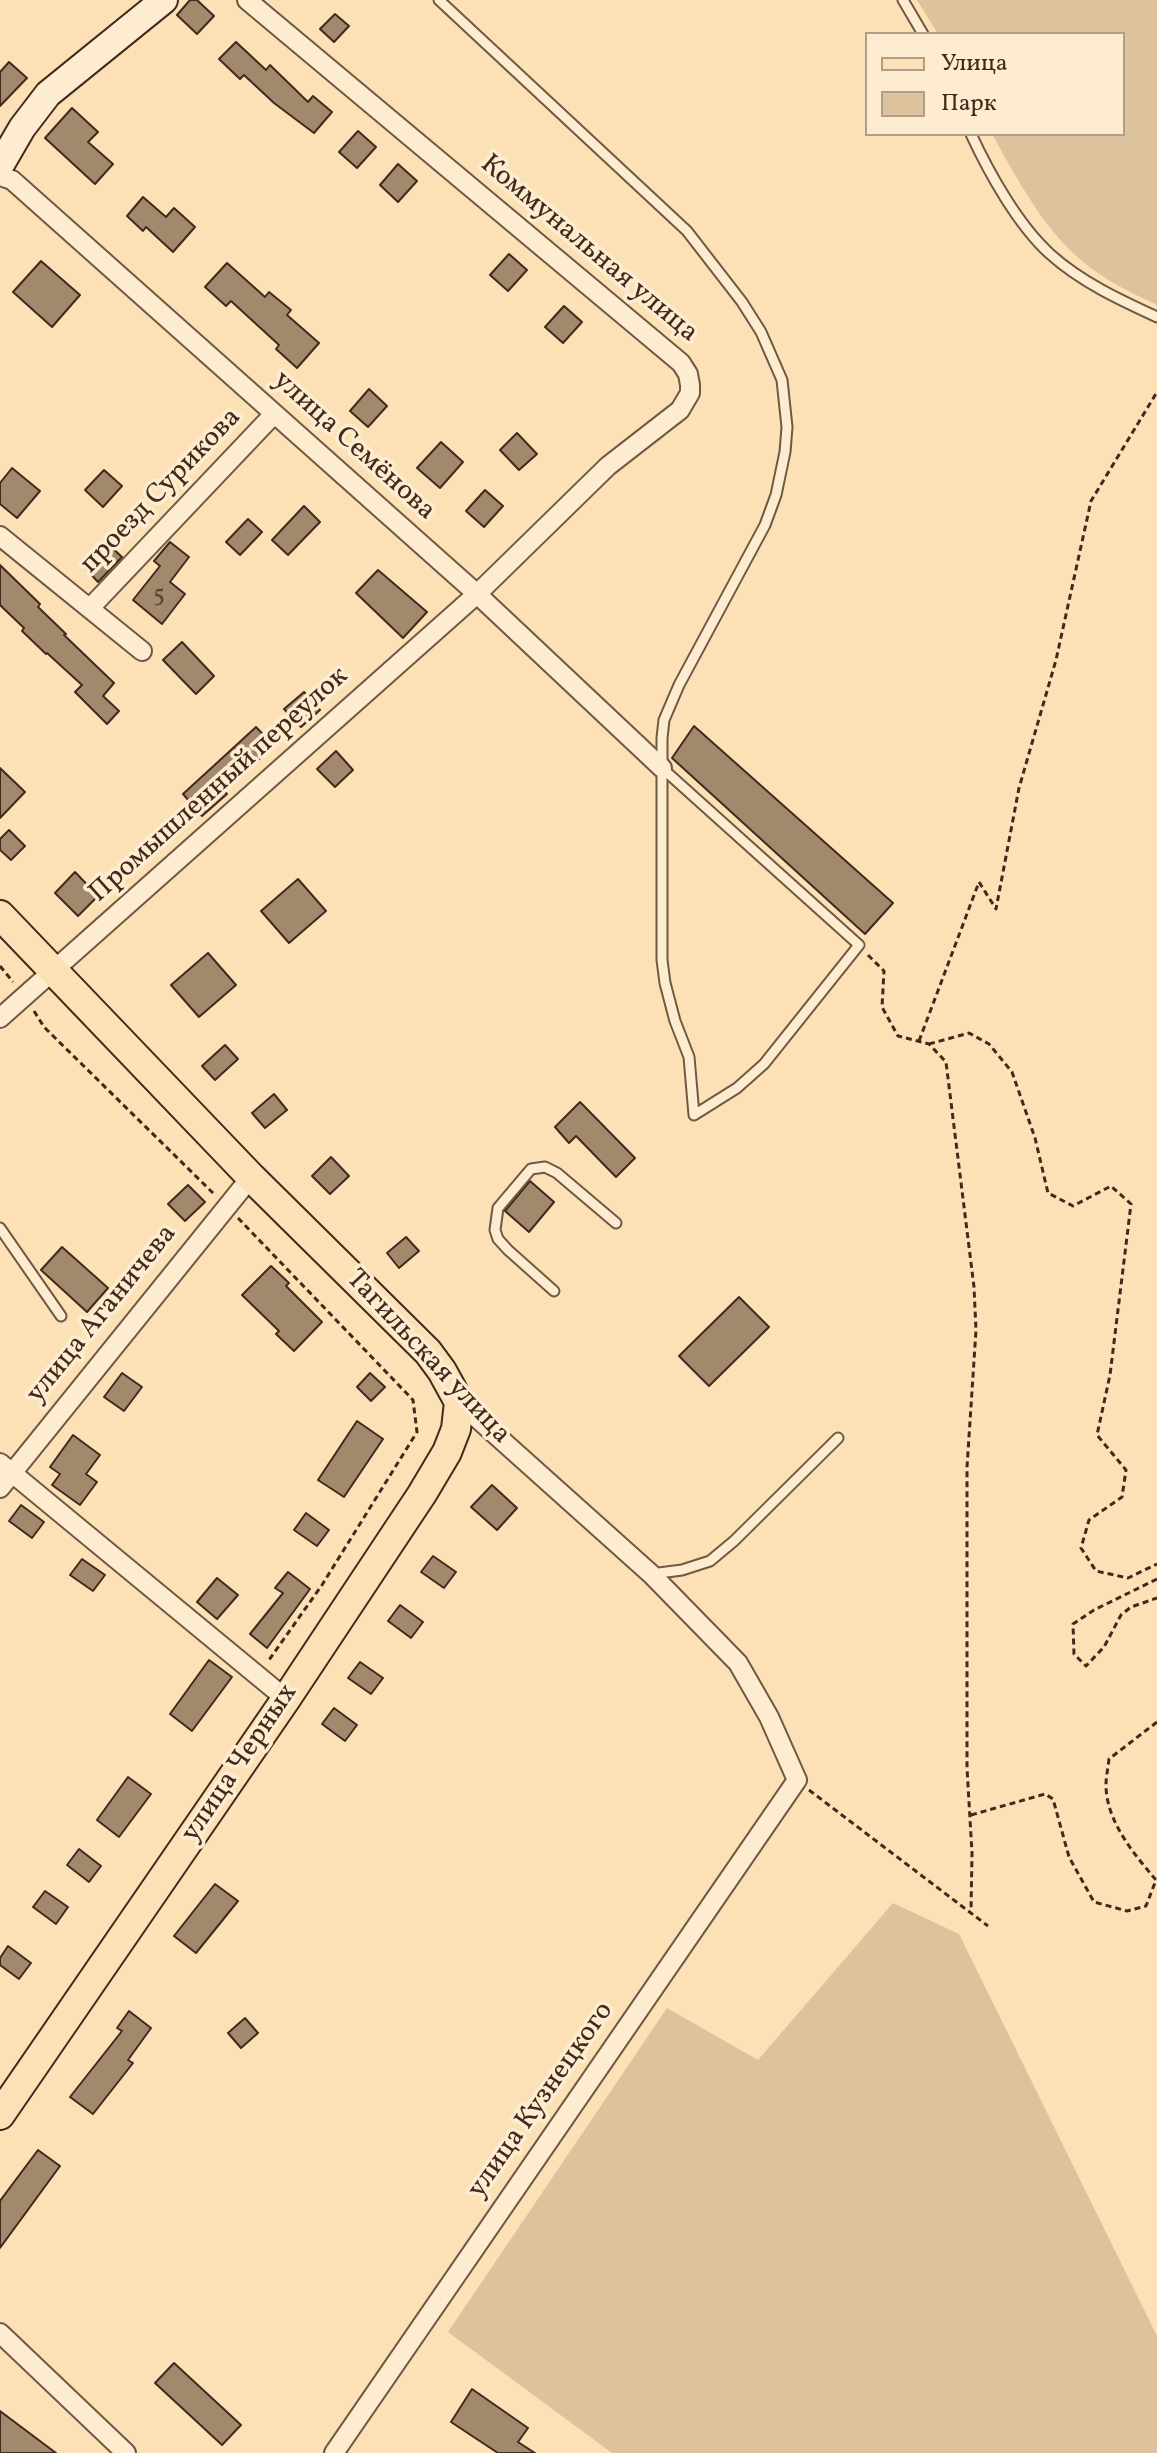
<!DOCTYPE html>
<html>
<head>
<meta charset="utf-8">
<style>
	body { margin:0 }
	#map { position:relative; width:1157px; height:2453px; overflow:hidden; background:#fce1b7; font-family:Vollkorn,serif }
	canvas { display:block }
	.legend { position:absolute; left:865px; top:32px; width:260px; height:104px; box-sizing:border-box; background:#fdecd0; border:2px solid #b29e88; margin:0; padding:10px 14px; list-style:none; font-size:24px; color:#412a1c }
	.legend li { display:flex; align-items:center; gap:16px; height:40px }
	.legend b { width:40px; border:2px solid #b29e88 }
</style>
</head>
<body>
<div id="map">
<canvas width="1157" height="2453"></canvas>
<ul class="legend">
<li><b style="height:10px;background:#fce1b7"></b>Улица</li>
<li><b style="height:22px;background:#dcc29d"></b>Парк</li>
</ul>
</div>
<script>
const ctx = document.querySelector('canvas').getContext('2d');
ctx.lineJoin = 'round';
function fillPath(path, color) { ctx.fillStyle = color; ctx.fill(path, 'evenodd'); }
function trace(path, color, width, dash) { ctx.strokeStyle = color; ctx.lineWidth = width; ctx.lineCap = dash ? 'butt' : 'round'; ctx.setLineDash(dash || []); ctx.stroke(path); }
function write(font, color, halo, rows, align = 'center') {
  ctx.font = font + ' Vollkorn,serif'; ctx.lineWidth = 7; ctx.setLineDash([]); ctx.textBaseline = 'middle'; ctx.strokeStyle = halo; ctx.fillStyle = color; for (const [text, x, y, turn = 0] of rows) {
    ctx.save(); ctx.translate(x, y); ctx.rotate((+turn || 0) * Math.PI / 180); ctx.textAlign = isNaN(turn) ? turn : align; if (halo) ctx.strokeText(text, 0, 0); ctx.fillText(text, 0, 0); ctx.restore();
  }
}
const green = new Path2D(`
	M917 0H1157V305C1140 297 1123 289 1107 279 1051 245 1023 189 992 134H1123V34H938Z
	M893 1903 959 1934 1157 2336V2453H612L448 2332 667 2008 758 2060Z`);
const building = new Path2D(`
	M190 0H197L214 16 197 34 177 15Z
	M335 14 349 26 334 42 320 29Z
	M236 42 266 70 270 65 308 102 313 96 332 112 314 133 274 103 244 75 240 79 219 59Z
	M9 62 27 78 0 106V72Z
	M72 108 98 132 88 142 113 164 95 184 45 138Z
	M358 131 376 147 357 168 339 152Z
	M398 164 417 181 398 202 380 185Z
	M143 197 166 217 174 208 195 227 173 252 146 227 143 231 127 216Z
	M509 254 527 270 508 291 490 275Z
	M41 261 80 295 52 327 13 292Z
	M227 263 265 297 269 292 291 310 287 315 319 343 297 368 276 349 279 345 231 301 226 306 205 287Z
	M564 306 582 322 563 343 545 327Z
	M369 389 387 406 368 427 350 411Z
	M517 433 537 454 519 470 500 450Z
	M441 442 463 462 440 488 417 468Z
	M12 468 40 491 17 518 0 504V483Z
	M104 470 122 486 103 507 85 490Z
	M485 490 503 506 484 527 466 511Z
	M304 506 320 522 288 555 272 540Z
	M248 519 262 532 240 555 226 542Z
	M170 542 189 557 170 582 185 594 162 624 133 600 160 566 154 561Z
	M108 544 122 557 98 582 85 568Z
	M0 565 40 604 38 607 66 634 64 635 114 683 103 696 119 711 107 724 75 692 82 685 47 653 46 654 22 631 24 628 0 605Z
	M378 570 427 612 403 638 356 593Z
	M182 642 214 676 196 694 163 660Z
	M304 692 320 710 301 727 284 709Z
	M694 726 893 903 865 934 672 758Z
	M256 727 274 746 224 791 227 794 202 816 183 794Z
	M336 751 353 770 335 787 317 769Z
	M0 768 25 792 0 818Z
	M9 830 25 846 11 860 0 850V839Z
	M75 872 98 896 78 916 55 893Z
	M298 879 326 911 289 943 261 911Z
	M208 953 236 985 199 1017 171 985Z
	M225 1045 238 1059 215 1080 202 1066Z
	M274 1094 287 1110 265 1128 252 1113Z
	M580 1102 635 1158 616 1177 576 1136 569 1143 555 1127Z
	M331 1157 349 1176 330 1194 312 1176Z
	M530 1181 554 1202 529 1232 505 1211Z
	M188 1185 205 1202 185 1221 168 1204Z
	M406 1237 419 1251 399 1268 387 1253Z
	M62 1247 108 1288 87 1312 41 1270Z
	M271 1266 289 1283 286 1286 322 1322 294 1351 276 1334 279 1331 242 1295Z
	M739 1297 769 1327 709 1386 679 1356Z
	M122 1373 142 1387 124 1411 104 1397Z
	M370 1373 385 1387 371 1401 357 1387Z
	M357 1421 383 1439 344 1497 318 1480Z
	M73 1435 100 1455 86 1474 97 1482 80 1505 52 1485 60 1474 50 1467Z
	M492 1485 517 1508 497 1530 471 1507Z
	M21 1505 44 1522 32 1538 9 1521Z
	M306 1513 329 1530 317 1546 294 1530Z
	M433 1556 456 1572 444 1588 421 1572Z
	M82 1559 105 1575 93 1591 70 1575Z
	M288 1572 310 1589 267 1648 250 1634 283 1593 275 1588Z
	M217 1578 238 1595 217 1619 197 1602Z
	M400 1605 423 1622 411 1638 388 1621Z
	M209 1660 232 1677 192 1731 170 1714Z
	M360 1662 383 1678 371 1694 348 1678Z
	M334 1708 357 1725 345 1741 322 1724Z
	M128 1777 151 1794 119 1837 97 1820Z
	M79 1849 101 1866 89 1882 67 1865Z
	M215 1884 238 1901 196 1953 174 1936Z
	M45 1891 68 1907 56 1924 33 1907Z
	M8 1946 31 1963 19 1979 0 1965V1958Z
	M129 2011 151 2028 128 2060 133 2063 93 2114 70 2097 122 2031 117 2028Z
	M245 2018 258 2033 241 2048 228 2033Z
	M38 2150 60 2166 0 2248V2201Z
	M174 2363 241 2425 222 2445 155 2383Z
	M472 2389 528 2428 518 2442 535 2453H498L451 2422Z
	M0 2411 56 2453H0Z`);
const path = new Path2D(`
	M868 955 884 971 882 1007 898 1036 929 1044 946 1062 974 1287 976 1330 967 1467V1768L972 1853 971 1911
	M0 966 13 982
	M34 1011 44 1027 213 1193
	M919 1041 979 882 996 909 1019 788 1056 660 1091 501 1157 392
	M929 1044 969 1033 989 1044 1012 1072 1035 1138 1048 1193 1073 1206 1111 1186 1131 1204 1110 1375 1097 1435 1126 1470 1122 1497 1089 1520 1081 1548 1096 1571 1128 1578 1157 1564
	M238 1218 413 1400 417 1432 322 1585 269 1660
	M1157 1579 1094 1610 1073 1624 1074 1654 1086 1666 1104 1647 1121 1615 1131 1607 1157 1598
	M809 1790 988 1926
	M971 1815 1045 1794 1053 1799 1069 1857 1094 1902 1127 1911 1146 1906 1156 1880C1134 1854 1106 1821 1106 1785 1106 1777 1108 1768 1109 1759L1157 1722`);
const lane = new Path2D(`
	M439 0 687 231 742 302 761 332 782 380 787 427 785 452 776 495 765 525 679 685 664 720 662 738V960L665 983 675 1021 689 1057 694 1115
	M903 0 923 34
	M971 134C989 173 1018 225 1050 254 1081 282 1120 300 1157 317
	M662 768 859 945 764 1064 737 1088 694 1115
	M0 1228 61 1316
	M554 1291 508 1250 498 1239 495 1230 498 1208 531 1169 545 1167 557 1173 616 1223
	M651 1574 682 1570 710 1561 734 1541 838 1438`);
const street = new Path2D(`
	M0 176 12 180 477 594 662 768
	M0 536 142 651
	M90 608 274 414
	M0 1018 477 594 608 466 680 410 690 393V385L688 374 681 363 247 0
	M0 1463 286 1699
	M0 1488 251 1177
	M0 2333 126 2453
	M334 2453 797 1780 769 1717 738 1663 651 1574 459 1402`);
const secondary = new Path2D(`
	M0 166 22 128 48 94 164 0`);
const primary = new Path2D(`
	M0 915 251 1177 428 1352 442 1371 459 1402 456 1429 447 1452 422 1494 286 1699 0 2115`);
const numberNames = [
	["5",159,597]
];
const streetNames = [
	["Коммунальная улица",588,250,40],
	["улица Семёнова",353,447,42],
	["проезд Сурикова",162,492,-46],
	["Промышленный переулок",220,786,-42],
	["улица Аганичева",103,1315,-51],
	["Тагильская улица",427,1358,47],
	["улица Черных",241,1764,-56],
	["улица Кузнецкого",542,2101,-55]
];
fillPath(green, '#dcc29d');
fillPath(building, '#a2896d');
trace(building, '#412a1c', 2);
trace(lane, '#705843', 13);
trace(street, '#705843', 22);
trace(secondary, '#412a1c', 30);
trace(primary, '#412a1c', 32);
trace(path, '#412a1c', 3, [6, 4]);
trace(lane, '#fdecd0', 9);
trace(street, '#fdecd0', 18);
trace(secondary, '#fdecd0', 26);
trace(primary, '#fce1b7', 28);
write('24px', '#594230', null, numberNames);
write('28px', '#412a1c', '#fdecd0', streetNames);
</script>
</body>
</html>
